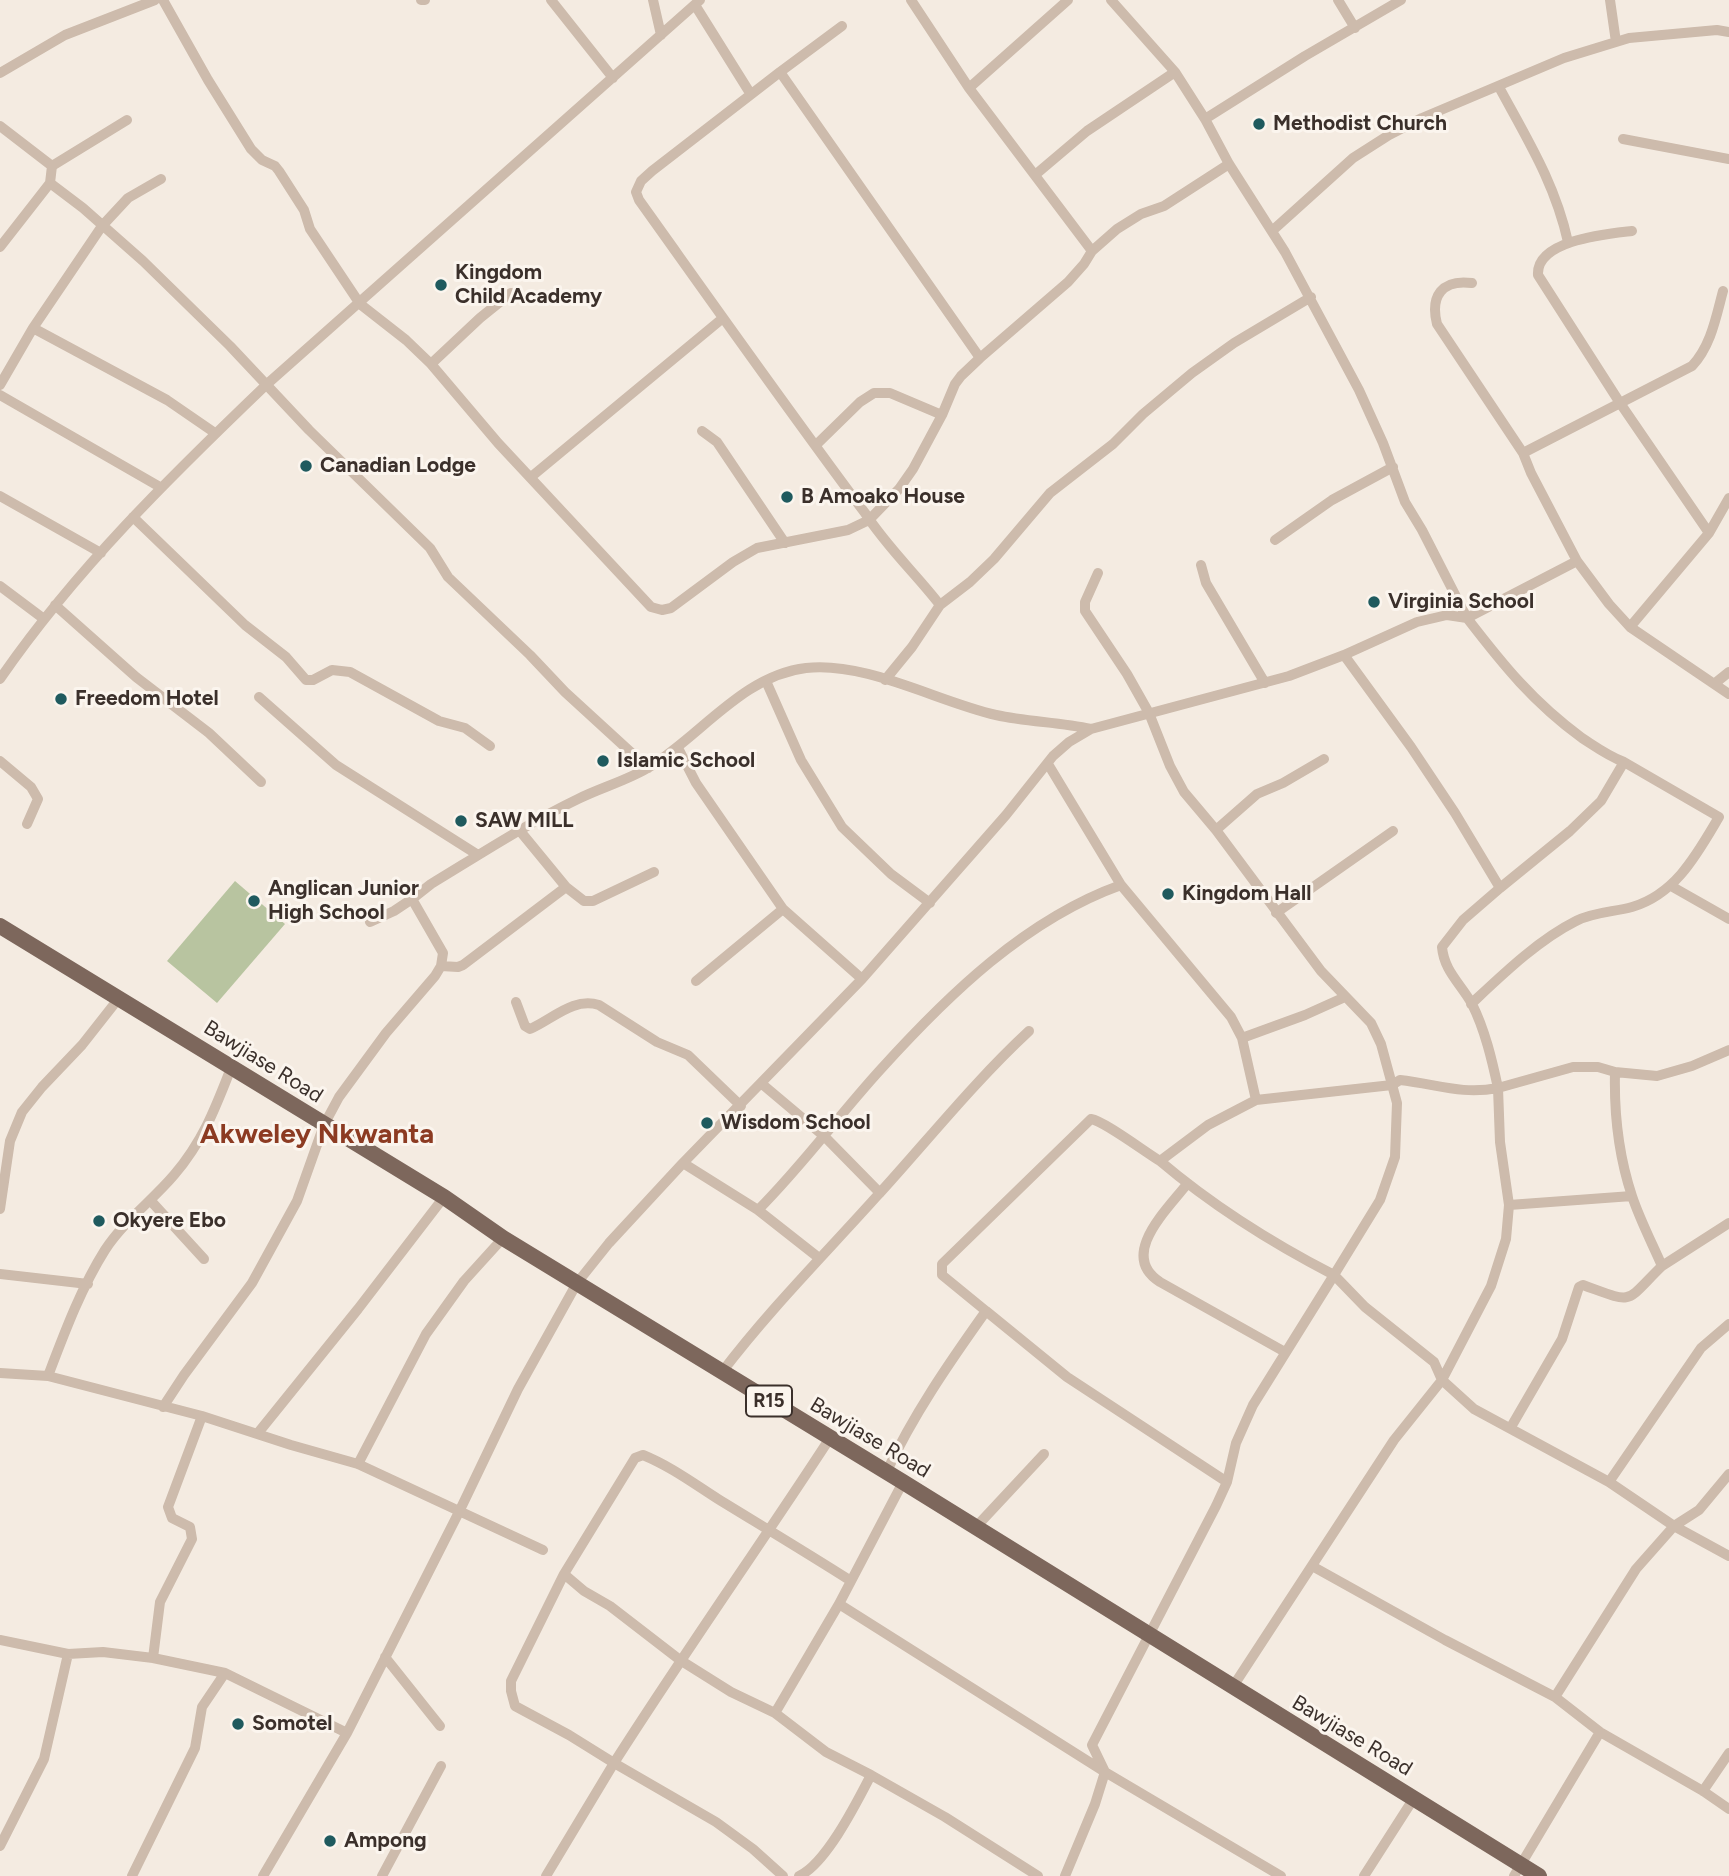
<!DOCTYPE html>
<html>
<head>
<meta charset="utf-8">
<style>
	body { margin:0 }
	canvas { display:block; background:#f4ebe1 }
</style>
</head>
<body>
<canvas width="1729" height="1876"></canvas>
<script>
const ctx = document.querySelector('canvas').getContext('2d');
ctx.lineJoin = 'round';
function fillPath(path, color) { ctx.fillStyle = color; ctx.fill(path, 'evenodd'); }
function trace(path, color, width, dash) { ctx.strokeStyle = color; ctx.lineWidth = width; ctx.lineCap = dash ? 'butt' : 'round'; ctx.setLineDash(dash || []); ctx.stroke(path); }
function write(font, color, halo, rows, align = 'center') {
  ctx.font = font + ' Figtree,sans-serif'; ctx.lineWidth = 6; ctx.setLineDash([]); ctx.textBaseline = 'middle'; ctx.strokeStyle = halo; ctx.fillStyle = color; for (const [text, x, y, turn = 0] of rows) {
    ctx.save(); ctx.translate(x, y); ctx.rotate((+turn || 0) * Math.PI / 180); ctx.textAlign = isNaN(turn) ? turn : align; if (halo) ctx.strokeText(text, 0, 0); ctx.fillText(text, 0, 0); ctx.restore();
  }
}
const green = new Path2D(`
	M235 881 285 924 217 1003 167 961Z`);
const minor = new Path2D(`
	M163 0 208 80 251 149 262 160 275 166 279 171 304 210 310 229 360 304 406 340 431 364 498 443 651 607 662 610 671 608 733 562 757 548 848 530 869 520 899 489 913 469 942 415 955 384 961 376 980 358 780 72 652 171 641 181 636 192 639 200C714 305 788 410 865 513 886 546 916 574 940 605
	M421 0H425
	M551 0 613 78
	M653 0 661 35
	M911 0 969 88 1092 251
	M1338 0 1355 28
	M1610 0 1616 42
	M695 5 750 93
	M780 72 842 26
	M0 73 65 35 155 0
	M1499 87C1527 139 1555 183 1568 242
	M969 88 1068 0
	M1205 119 1305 56 1401 0
	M0 126 52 166 50 183 83 208 143 261 230 346 309 430 430 548 448 577 530 655 565 692 648 768
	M1623 139 1729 159
	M52 166 127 120
	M1035 175 1087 131 1175 72
	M1272 231 1353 158 1389 135 1422 118 1564 58 1629 38 1717 30 1729 32
	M1632 231C1607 234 1536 240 1538 275L1620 403 1709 533
	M0 247 50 183
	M1472 283C1442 279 1430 296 1437 324L1523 453 1531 473 1577 561 1609 604 1630 627 1729 694
	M33 328 167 400 215 433
	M980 358 1068 282 1084 264 1092 251 1117 229 1141 214 1164 206 1229 164
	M431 364 480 318 511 293
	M0 385 33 328 102 226 128 198 161 179
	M0 395 160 487
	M702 431 717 442 785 543
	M816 445 860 402 874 393H890L942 415
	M1523 453 1692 366C1711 346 1716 317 1723 291
	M531 477 723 318
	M0 496 101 553
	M133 517 245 625 286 657 306 680H313L332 670 350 672 439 721 465 728 490 746
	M1275 540 1332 500 1393 467
	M1201 565 1206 583 1265 683
	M1098 573 1085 602V611L1127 674 1149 713 1170 766 1184 792 1216 830 1321 971 1371 1023 1381 1044 1397 1103 1395 1157 1380 1200 1334 1275C1272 1243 1213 1206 1160 1161
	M0 586 44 619
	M55 605 136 677 209 733 261 782
	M1630 627 1709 533 1729 498
	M1344 655 1411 747 1455 813 1500 888 1463 920 1442 947C1444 971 1461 984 1472 1004 1485 1030 1492 1060 1498 1088L1573 1067H1598L1615 1072 1657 1076 1692 1066 1729 1050
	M0 679C75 570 170 477 266 385L700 0
	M885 680 912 647 940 605 970 582 994 559 1050 493 1113 444 1143 414 1192 373 1234 343 1311 297
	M766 681 801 760 842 827 891 874 930 903
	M1714 684 1729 672
	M259 697 336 765 478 855
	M678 748 696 783 783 909 862 979
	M0 761 31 787 38 799 27 824
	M1216 830 1257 794 1283 783 1324 759
	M520 831 566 887 584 901H593L654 872
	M1671 886 1729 919
	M1500 888 1570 831 1601 801 1624 762C1608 756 1596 747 1582 738 1533 702 1504 666 1467 618L1577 561
	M1276 913 1393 831
	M370 922 394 911 412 899
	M441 966 458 967 463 965 566 887
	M696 981 783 909
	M516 1002 525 1026 530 1029C553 1019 573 997 599 1005L657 1042 688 1055 741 1106
	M1471 1004C1502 975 1538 940 1576 921 1593 912 1614 912 1632 907 1676 894 1697 854 1719 817L1624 762
	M1242 1038 1305 1015 1345 997
	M1615 1072C1614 1113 1619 1157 1632 1196 1640 1220 1652 1243 1662 1266L1729 1223
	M762 1084 825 1137 880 1193
	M1256 1100 1392 1085 1400 1080C1437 1084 1461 1095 1498 1088L1500 1142 1509 1205 1506 1239 1491 1286 1442 1380 1474 1409 1609 1482 1674 1526 1729 1556
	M683 1163 758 1210C803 1165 839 1115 881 1069 948 995 1026 919 1121 885L1048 764
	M1187 1184C1167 1210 1118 1255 1160 1282L1285 1352
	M150 1200 204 1259
	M1509 1205 1632 1196
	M0 1209 10 1141 22 1112 42 1087 82 1045 119 998
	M758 1210 819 1258
	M0 1274 88 1284
	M986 1311 1067 1377 1227 1482
	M722 1372C770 1309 825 1254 877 1196 928 1140 974 1082 1029 1031
	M0 1373 48 1376 202 1416 291 1445 358 1464 543 1550
	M48 1376C64 1334 81 1288 105 1250 124 1221 152 1201 174 1175 203 1141 215 1109 231 1068
	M163 1407 184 1375 252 1283 297 1201 324 1125 339 1097 386 1033 435 976 441 966 443 953 412 899 431 884C479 855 528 823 578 799 602 787 629 780 651 766 701 735 744 675 806 668 866 661 938 702 996 715 1027 722 1059 722 1091 729
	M1511 1427 1562 1339 1579 1287 1583 1285C1636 1304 1623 1304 1662 1266
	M258 1433 358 1309 444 1197
	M830 1438C759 1547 684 1653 614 1763L569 1735 515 1706 511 1691V1681L564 1574 635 1458 643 1455C670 1466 693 1483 718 1499 762 1526 807 1553 851 1581
	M358 1464 426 1334 464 1281 503 1238
	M886 1473C913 1415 949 1363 986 1311L942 1275V1264L1091 1119C1104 1121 1145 1152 1160 1161L1208 1125 1256 1100 1242 1038 1231 1017 1121 885
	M1609 1482 1701 1348 1729 1324
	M975 1528 1044 1454
	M1312 1566 1445 1640 1555 1697 1600 1732 1703 1791 1729 1809
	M564 1574 584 1591 610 1606 680 1660 731 1692 775 1713 839 1604 903 1482
	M839 1604 1105 1772 1281 1876
	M0 1640 68 1654 103 1652 153 1658 225 1673 347 1733
	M385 1657 440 1726
	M153 1658 160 1602 192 1539 190 1527 172 1518 168 1507 202 1416
	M1555 1697 1636 1569 1674 1526 1699 1510 1729 1474
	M775 1713 826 1752 871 1775C857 1802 826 1864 799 1876
	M871 1775 945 1817 1038 1876
	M1703 1791 1729 1753
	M0 1846 44 1759 68 1654
	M132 1876 195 1748 202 1707 225 1673
	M263 1876 347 1733 459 1512 518 1389 577 1283 609 1243 683 1163 862 979 1006 815 1053 756 1069 742 1091 729 1289 676 1344 655 1417 622 1447 615 1467 618 1422 530 1405 502 1383 443 1359 390 1285 252 1229 164 1205 119 1175 72 1111 0
	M382 1876 441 1766
	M546 1876 614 1763 716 1822 753 1849 783 1876
	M1065 1876 1095 1804 1105 1772 1092 1745 1216 1506 1227 1482 1236 1443 1253 1405 1334 1275 1365 1307 1434 1362 1442 1380 1394 1440 1232 1688
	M1364 1876 1414 1798
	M1514 1876 1600 1732`);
const primary = new Path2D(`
	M0 926 444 1197 503 1238 903 1482 1539 1876`);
const markers = [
	[1259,124,7,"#1f5a5e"],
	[441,285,7,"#1f5a5e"],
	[306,466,7,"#1f5a5e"],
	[787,497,7,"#1f5a5e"],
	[1374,602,7,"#1f5a5e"],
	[61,699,7,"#1f5a5e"],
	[603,761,7,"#1f5a5e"],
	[461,821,7,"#1f5a5e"],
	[1168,894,7,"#1f5a5e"],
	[254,901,7,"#1f5a5e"],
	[707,1123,7,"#1f5a5e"],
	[99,1221,7,"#1f5a5e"],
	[238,1724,7,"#1f5a5e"],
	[330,1841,7,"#1f5a5e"]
];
const shields = [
	[769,1401,46]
];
const shieldNames = [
	["R15",769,1401]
];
const poiNames = [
	["Methodist Church",1273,124],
	["Kingdom",455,273],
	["Child Academy",455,297],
	["Canadian Lodge",320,466],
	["B Amoako House",801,497],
	["Virginia School",1388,602],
	["Freedom Hotel",75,699],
	["Islamic School",617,761],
	["SAW MILL",475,821],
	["Anglican Junior",268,889],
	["High School",268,913],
	["Kingdom Hall",1182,894],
	["Wisdom School",721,1123],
	["Okyere Ebo",113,1221],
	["Somotel",252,1724],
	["Ampong",344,1841]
];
const streetNames = [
	["Bawjiase Road",263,1062,32],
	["Bawjiase Road",870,1438,31],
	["Bawjiase Road",1352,1736,31]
];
const districtNames = [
	["Akweley Nkwanta",317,1135]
];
fillPath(green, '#b8c4a0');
trace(minor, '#cdbbac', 10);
trace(primary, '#7d675c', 16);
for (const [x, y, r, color] of markers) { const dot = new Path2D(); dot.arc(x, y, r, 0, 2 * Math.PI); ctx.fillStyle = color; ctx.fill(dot); trace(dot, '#fbf5ee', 2.5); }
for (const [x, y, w] of shields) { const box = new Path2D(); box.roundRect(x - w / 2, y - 15.5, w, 31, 5); ctx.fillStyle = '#fbf5ee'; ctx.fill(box); trace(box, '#3b302b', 2); }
write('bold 19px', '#3b302b', null, shieldNames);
write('bold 21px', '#3b302b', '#fbf5ee', poiNames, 'left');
write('21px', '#3b302b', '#fbf5ee', streetNames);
write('bold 28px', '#8c3b22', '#fbf5ee', districtNames);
</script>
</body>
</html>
